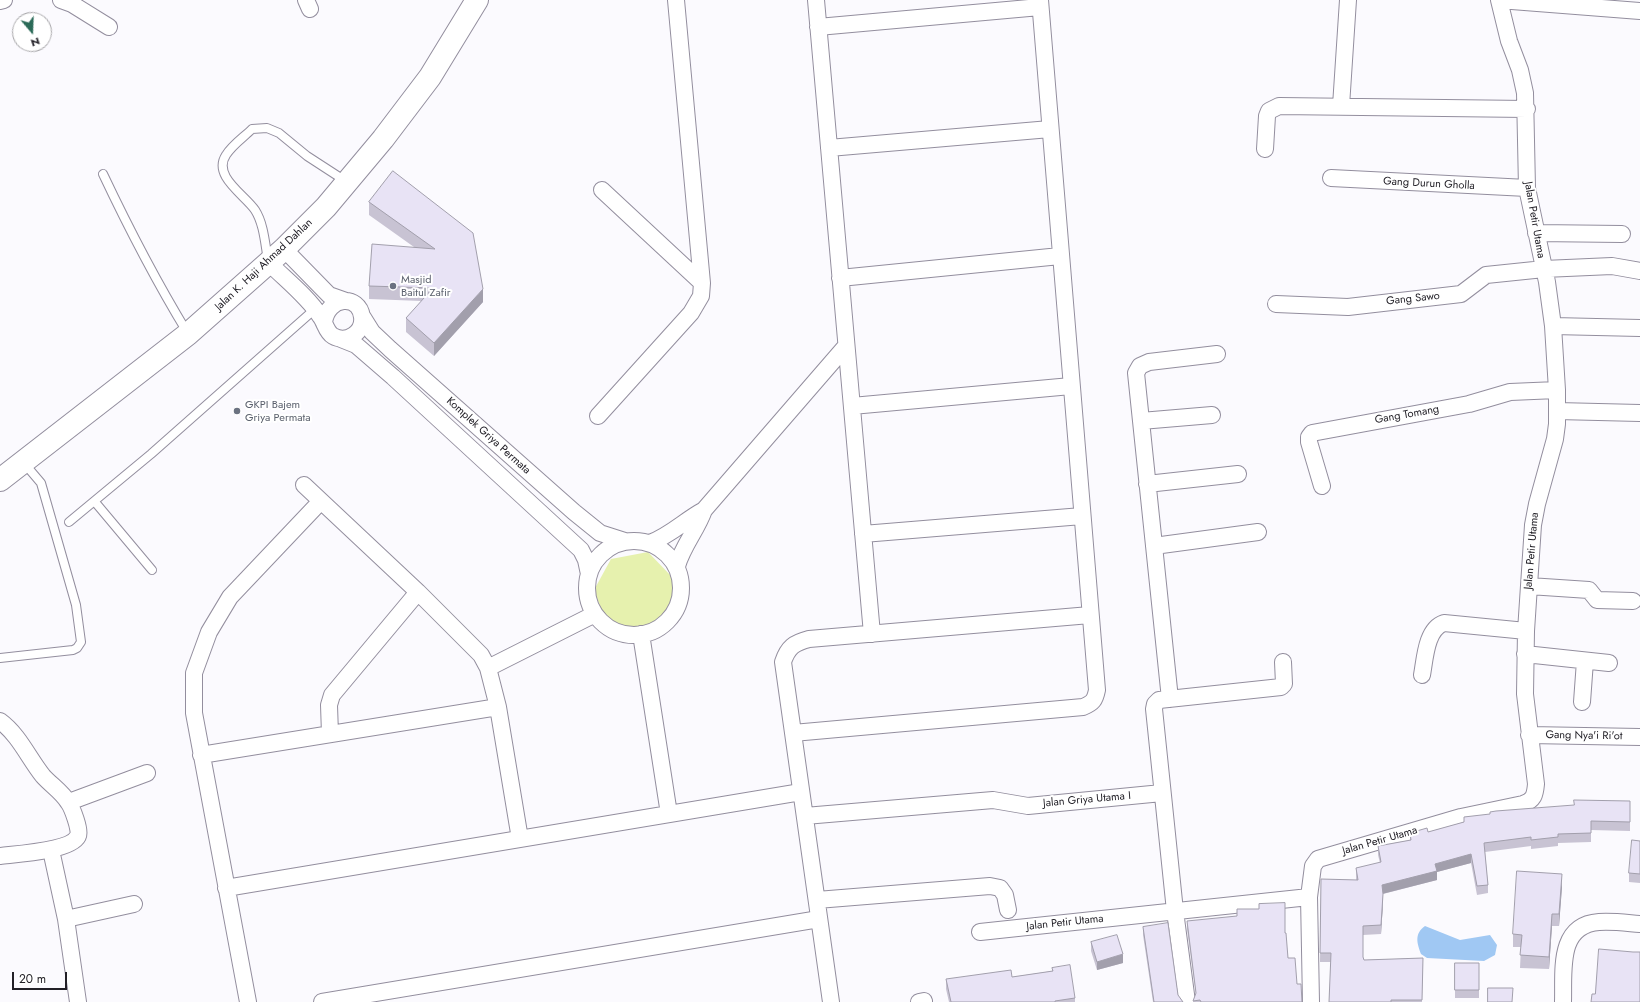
<!DOCTYPE html>
<html>
<head>
<meta charset="utf-8">
<style>
	body { margin:0 }
	#map { position:relative; width:1640px; height:1002px; overflow:hidden; background:#fbfafe; font-family:Jost,sans-serif }
	canvas { display:block }
	.north { position:absolute; left:12px; top:12px; width:40px; height:40px; box-sizing:border-box; background:#fff; border:1px solid #a7a6a9; border-radius:50%; rotate:161deg; font-size:11px; font-weight:700; line-height:16px; text-align:center; color:#222027 }
	.north::after { content:''; display:block; margin:auto; width:14px; height:18px; background:#2b6a58; clip-path:polygon(50% 0,100% 100%,50% 72%,0 100%) }
	.scale { position:absolute; left:12px; top:972px; width:55px; height:18px; box-sizing:border-box; border:2px solid #222027; border-top:0; padding-left:5px; font-size:12px; line-height:14px; white-space:nowrap; color:#222027; -webkit-text-stroke:3px #fff; paint-order:stroke }
</style>
</head>
<body>
<div id="map">
<canvas width="1640" height="1002"></canvas>
<div class="north">N</div>
<div class="scale">20 m</div>
</div>
<script>
const ctx = document.querySelector('canvas').getContext('2d');
ctx.lineJoin = 'round';
function fillPath(path, color) { ctx.fillStyle = color; ctx.fill(path, 'evenodd'); }
function trace(path, color, width, dash) { ctx.strokeStyle = color; ctx.lineWidth = width; ctx.lineCap = dash ? 'butt' : 'round'; ctx.setLineDash(dash || []); ctx.stroke(path); }
function write(font, color, halo, rows, align = 'center') {
  ctx.font = font + ' Jost,sans-serif'; ctx.lineWidth = 4; ctx.setLineDash([]); ctx.textBaseline = 'middle'; ctx.strokeStyle = halo; ctx.fillStyle = color; for (const [text, x, y, turn = 0] of rows) {
    ctx.save(); ctx.translate(x, y); ctx.rotate((+turn || 0) * Math.PI / 180); ctx.textAlign = isNaN(turn) ? turn : align; if (halo) ctx.strokeText(text, 0, 0); ctx.fillText(text, 0, 0); ctx.restore();
  }
}
const green = new Path2D(`
	M648 552 674 579 672 618 644 636 607 625 594 590 611 559Z`);
const water = new Path2D(`
	M1425 926 1460 940 1490 935 1497 945 1495 955 1484 961 1427 958 1421 954C1417 943 1414 934 1425 926Z`);
const service = new Path2D(`
	M103 174C129 229 156 281 187 332
	M268 260C265 244 264 224 255 210 245 195 212 176 226 155 232 145 244 137 252 129L267 128 279 133 307 156 347 182
	M95 502 152 570
	M69 522 151 454 315 309
	M0 658 73 650 77 648 81 642 76 605 41 483 24 463`);
const minor = new Path2D(`
	M61 0 72 4 109 27
	M306 0 310 9
	M816 0 872 634
	M1499 0 1640 11
	M0 1 4 0
	M818 27 1040 7
	M1341 106 1348 0
	M829 148 1050 129
	M1265 149 1267 116 1269 111 1279 106 1527 109
	M1331 178 1527 188
	M602 190 702 283
	M1536 233 1622 234
	M284 249 329 295 346 301
	M269 263C285 279 308 297 320 316 325 322 326 332 333 336 347 344 364 332 362 317 359 294 328 296 324 322
	M840 278 1060 256
	M1276 304 1348 307 1461 294 1486 275 1544 269 1612 266 1640 271
	M362 316 372 332 390 349 574 512 600 533 625 541
	M1553 326 1640 328
	M341 339 356 345 393 377 581 550 586 560 589 574
	M852 406 1071 386
	M1557 411 1640 413
	M598 416 691 313 701 296 702 283 676 0
	M1141 421 1212 415
	M1147 484 1238 474
	M304 485 418 592 481 655 488 668 595 614
	M1322 486 1309 442V437L1312 433 1469 404 1510 392 1557 390
	M863 534 1082 516
	M587 588a47 47 0 1 1 94 0a47 47 0 1 1-94 0Z
	M650 543C671 535 685 520 704 510L846 346
	M1154 546 1258 532
	M677 566C683 545 697 530 704 510
	M1529 586 1589 590 1597 600 1633 601
	M641 634 669 814
	M1525 654 1609 663
	M488 668 498 707 520 839
	M1422 675C1425 659 1426 629 1444 623L1526 631
	M1170 699 1136 373 1140 366 1149 362 1217 354
	M1582 702 1585 661
	M0 721C19 735 28 757 43 776 51 785 62 792 68 802 72 807 81 831 78 836 71 851 16 854 0 856
	M793 733 1083 707C1093 703 1095 700 1097 690L1040 0
	M330 734 329 705 332 695 418 592
	M1529 735 1640 737
	M201 755 498 707
	M69 802 147 773
	M805 816 993 800 1028 806 1162 793
	M51 850 66 919 78 1002
	M226 888 801 792
	M817 900 990 886 1000 888 1005 895 1008 910
	M66 919 134 904
	M980 932 1309 897
	M248 1002 194 713V673L209 632 230 597 321 501
	M322 1002 819 919
	M831 1002 783 662C788 647 794 643 809 639L1090 615
	M919 1002 924 1001
	M1187 1002 1175 911 1154 709 1155 704 1159 700 1281 687 1284 684 1283 662
	M1311 1002 1309 897 1313 866 1318 859 1461 817 1523 804C1534 800 1535 795 1536 784L1525 694 1526 631 1533 525 1537 504 1555 439 1557 424V390L1553 326 1547 282 1527 188 1525 93 1520 70 1509 41 1499 0
	M1563 1002C1564 971 1557 925 1599 922 1613 921 1627 923 1640 924`);
const secondary = new Path2D(`
	M0 480 188 334 284 249 326 207 383 139 430 77 477 0`);
const wall = new Path2D(`
	M393 171 483 302 434 356 406 332V318L422 301 369 299V286L414 247 369 215V202Z
	M1630 810V831L1591 830V842L1558 843V846L1531 849V846L1485 852 1488 885V893L1477 895 1471 863 1437 872V880L1383 894V903L1381 934 1363 935V957L1364 960 1423 958 1422 1002H1329L1331 962H1320L1321 879 1356 880V868L1380 863 1378 855V846L1410 840V833L1428 832 1464 822V817Z
	M1640 841V883L1629 882V873Z
	M1562 887 1559 926H1552L1549 969 1520 968 1521 947H1513V934Z
	M1187 921 1285 933 1288 958 1297 984 1302 1002H1193L1196 995 1187 929Z
	M1143 927 1178 995 1183 1002H1153L1143 935Z
	M1091 942 1123 963 1097 970 1091 951Z
	M1455 963H1479V998H1455Z
	M1052 968 1075 998V1002H949L946 989V979L1012 977 1052 971Z`);
const shadedWall = new Path2D(`
	M483 289V302L434 356V343Z
	M1471 854V863L1437 872V880L1382 894V885L1435 864Z
	M1562 874V887L1559 926V914Z
	M1383 894V903L1381 934V925Z
	M1552 914V926L1549 969V957Z
	M1123 954V963L1097 970V962Z`);
const building = new Path2D(`
	M393 171 473 233 483 289 434 343 406 318 433 288 369 286 372 244 435 249 369 202Z
	M1574 800 1630 801V822L1591 821V833L1558 834V837L1531 840V837L1484 843 1488 885 1477 886 1471 854 1435 864 1437 871 1382 885 1383 894 1381 925 1363 926V957L1364 960 1423 958 1422 1000H1391V1002H1329L1331 953H1320L1321 879 1358 880 1356 868 1381 862 1378 846 1411 840 1410 833 1427 828 1428 832 1464 822V817L1490 814V812L1496 811 1574 805Z
	M1632 840 1640 841V874L1629 873Z
	M1517 871 1562 874 1559 914H1552L1549 957 1520 955 1522 935 1513 934Z
	M1285 903V933H1286L1288 958H1295L1297 984H1301L1302 1002H1201L1200 1000 1193 1001 1196 993 1187 921 1237 916V909H1259V904Z
	M1168 923 1178 995 1183 1002H1154L1143 927Z
	M1117 935 1123 954 1097 962 1091 942Z
	M1599 949 1633 952H1640V1002H1591L1592 994H1595Z
	M1455 963H1479V990H1455Z
	M1070 965 1075 998 1055 1001V1002H951L946 979 1011 970 1012 977 1053 971 1052 968Z
	M1488 988H1513L1512 1002H1488Z`);
const markers = [
	[393,286,4,"#6b7280"],
	[237,411,4,"#6b7280"]
];
const streetNames = [
	["Gang Durun Gholla",1429,184,3],
	["Jalan Petir Utama",1534,220,80],
	["Jalan K. Haji Ahmad Dahlan",264,265,-43],
	["Gang Sawo",1413,299,-6],
	["Gang Tomang",1407,415,-10],
	["Komplek Griya Permata",488,436,42],
	["Jalan Petir Utama",1532,551,-85],
	["Gang Nya'i Ri'ot",1584,736,1],
	["Jalan Griya Utama I",1087,800,-5],
	["Jalan Petir Utama",1380,841,-16],
	["Jalan Petir Utama",1065,923,-6]
];
const worshipNames = [
	["Masjid",401,280],
	["Baitul Zafir",401,293],
	["GKPI Bajem",245,405],
	["Griya Permata",245,418]
];
fillPath(green, '#e6f1ae');
fillPath(water, '#a0c8f3');
trace(service, '#938e9e', 10);
trace(minor, '#938e9e', 18);
trace(secondary, '#938e9e', 24);
trace(service, '#fff', 8);
trace(minor, '#fff', 16);
trace(secondary, '#fff', 22);
fillPath(wall, '#c8c3d3');
fillPath(shadedWall, '#a29fac');
fillPath(building, '#e8e3f5');
trace(building, '#a29fac', 1);
for (const [x, y, r, color] of markers) { const dot = new Path2D(); dot.arc(x, y, r, 0, 2 * Math.PI); ctx.fillStyle = color; ctx.fill(dot); trace(dot, '#fff', 1.5); }
write('11px', '#222027', '#fff', streetNames);
write('11px', '#5b616d', '#fff', worshipNames, 'left');
</script>
</body>
</html>
